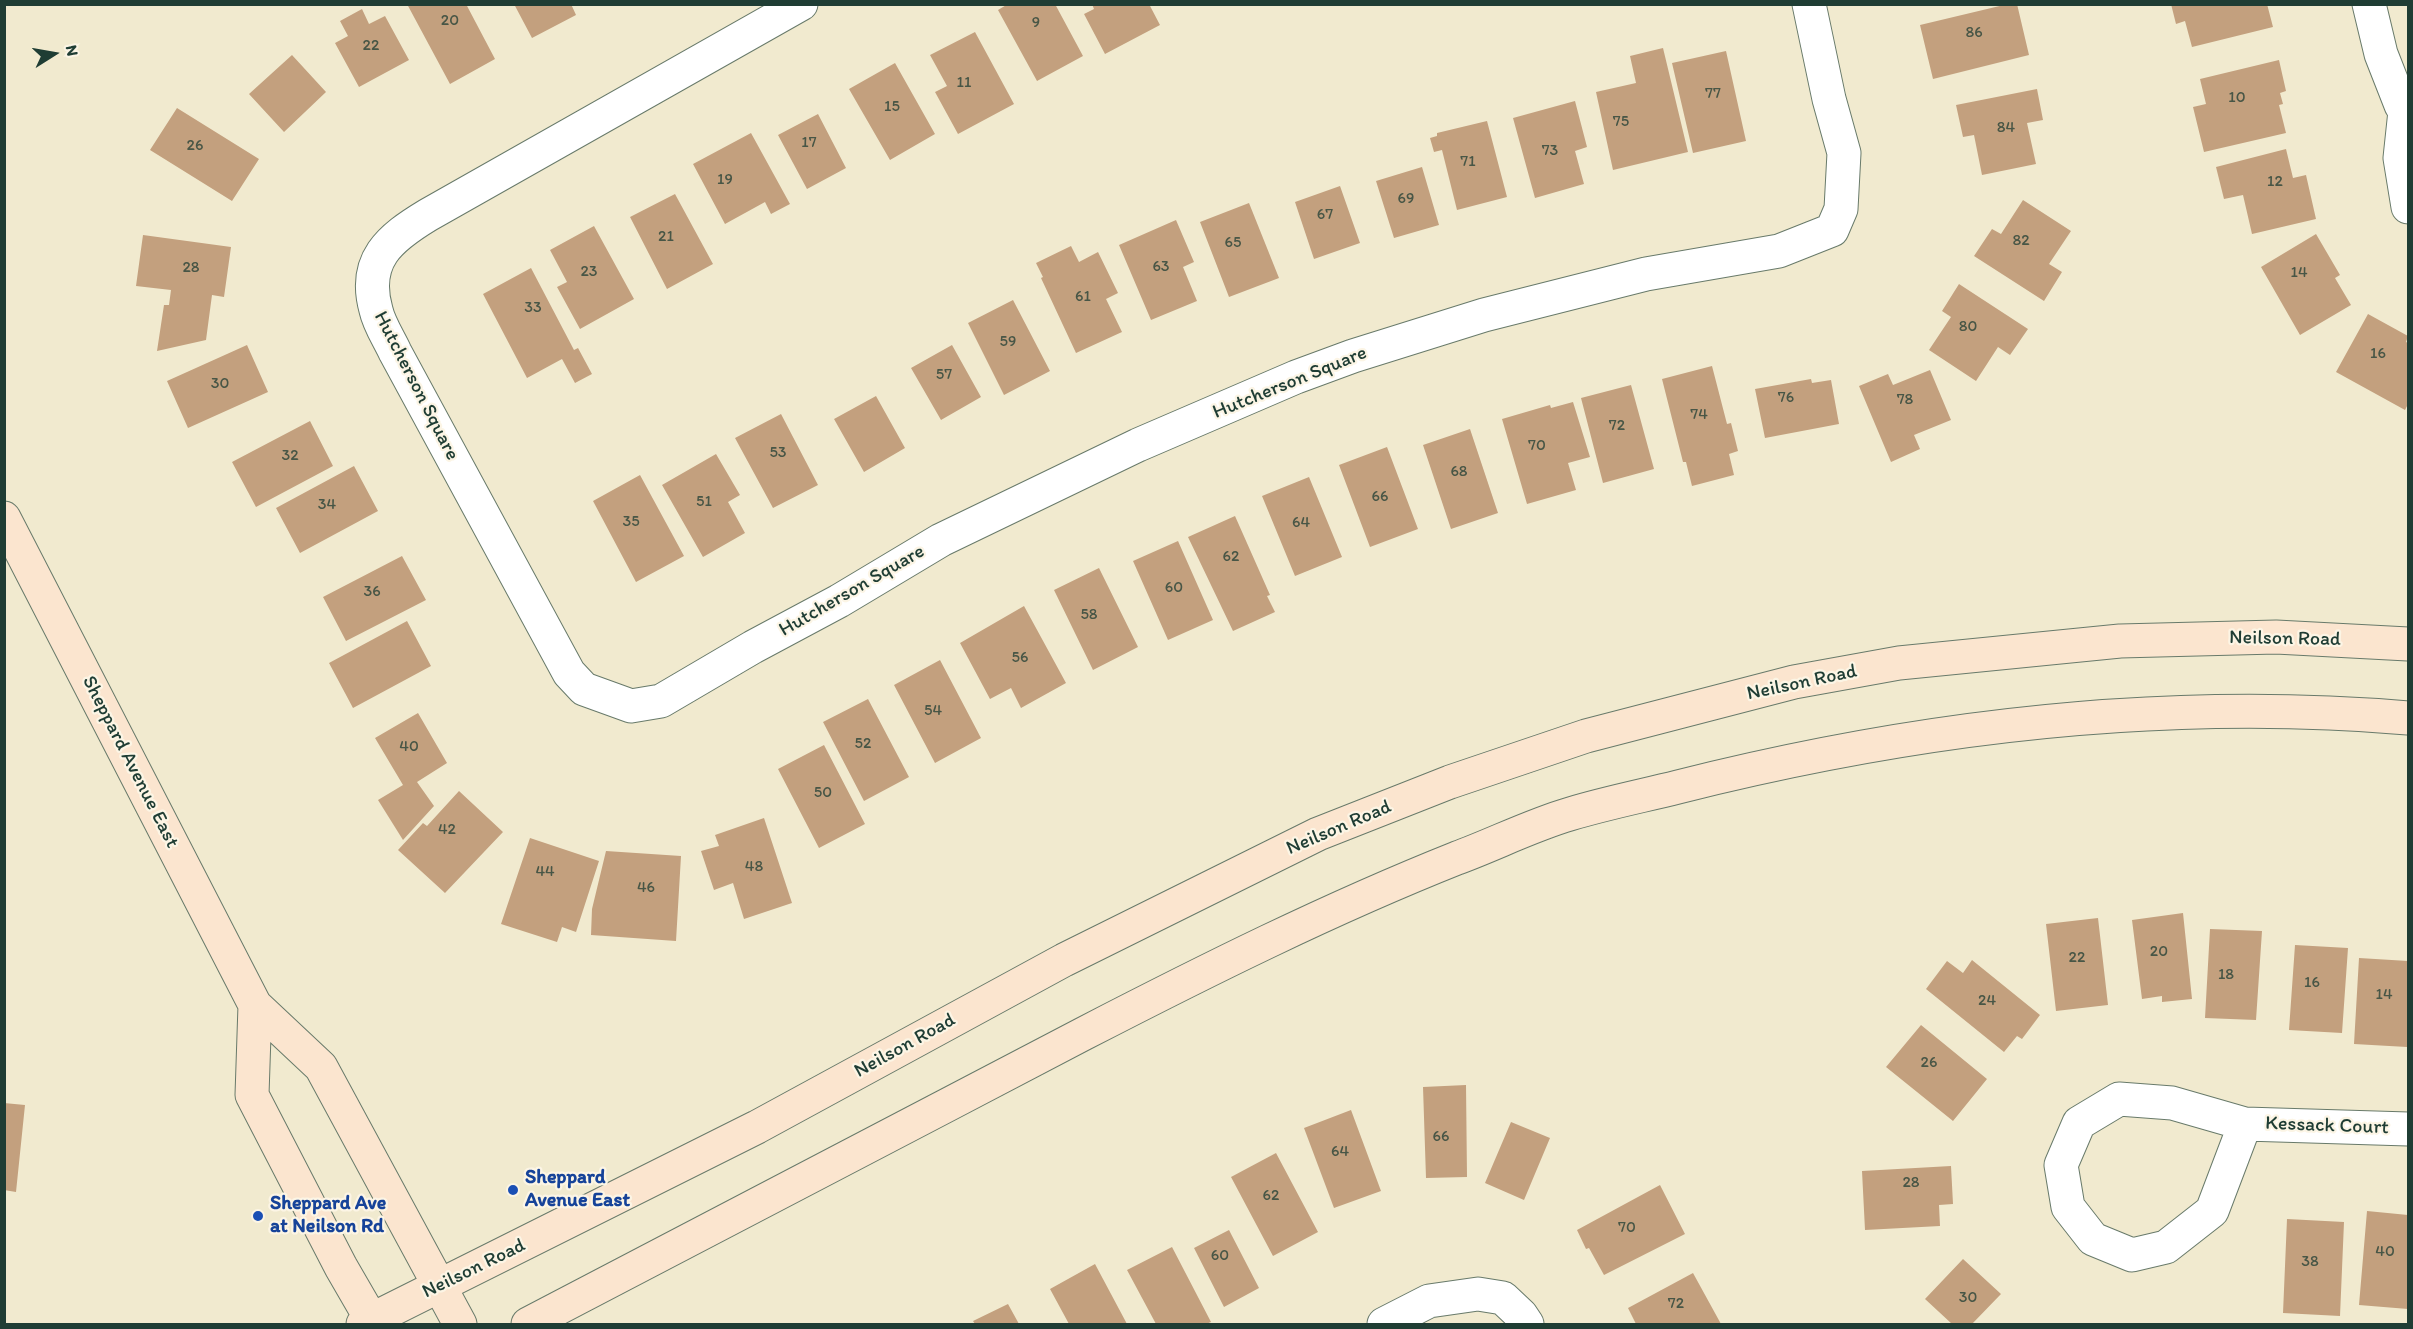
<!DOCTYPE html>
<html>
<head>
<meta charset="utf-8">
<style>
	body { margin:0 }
	#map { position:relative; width:2413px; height:1329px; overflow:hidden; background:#f1eacf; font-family:Itim,sans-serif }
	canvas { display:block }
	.frame { position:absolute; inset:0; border:6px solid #1f3d34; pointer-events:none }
	.north { position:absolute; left:24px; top:24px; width:60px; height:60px; -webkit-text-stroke:4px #fcf5e5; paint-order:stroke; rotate:79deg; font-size:16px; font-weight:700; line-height:24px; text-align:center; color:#1f3d34 }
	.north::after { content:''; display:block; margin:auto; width:21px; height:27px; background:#1f3d34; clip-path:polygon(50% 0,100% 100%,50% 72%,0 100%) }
</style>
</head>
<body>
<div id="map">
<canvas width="2413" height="1329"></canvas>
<div class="frame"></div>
<div class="north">N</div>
</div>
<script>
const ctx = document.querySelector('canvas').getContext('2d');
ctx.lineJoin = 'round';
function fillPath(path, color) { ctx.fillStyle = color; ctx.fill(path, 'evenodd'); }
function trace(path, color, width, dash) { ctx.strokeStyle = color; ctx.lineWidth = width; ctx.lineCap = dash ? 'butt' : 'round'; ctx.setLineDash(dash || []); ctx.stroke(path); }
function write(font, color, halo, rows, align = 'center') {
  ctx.font = font + ' Itim,sans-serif'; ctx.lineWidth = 4.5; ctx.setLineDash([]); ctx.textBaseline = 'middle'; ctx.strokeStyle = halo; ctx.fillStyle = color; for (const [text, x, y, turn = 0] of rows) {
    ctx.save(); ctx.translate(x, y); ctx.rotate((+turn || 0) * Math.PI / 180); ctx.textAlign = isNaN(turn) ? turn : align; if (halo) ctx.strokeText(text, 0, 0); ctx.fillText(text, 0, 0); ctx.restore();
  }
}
const building = new Path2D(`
	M407 4H466L495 59 450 84Z
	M514 4H571L576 15 532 38Z
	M1008 4H1055L1083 56 1037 81 998 10Z
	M1092 4H1149L1160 25 1105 54 1084 14 1094 9Z
	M2008 4H2017L2029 55 1933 79 1920 25Z
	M2171 4H2267L2273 27 2192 47 2185 21 2176 24Z
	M362 9 369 24 385 16 409 60 359 87 335 43 348 36 340 21Z
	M975 32 1014 104 958 134 935 92 947 86 930 55Z
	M1663 48 1688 152 1613 170 1596 92 1636 83 1630 56Z
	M1726 51 1746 141 1693 153 1672 63Z
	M292 55 326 92 284 132 249 94Z
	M2279 60 2286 91 2280 93 2283 104 2279 105 2286 133 2204 152 2193 107 2206 104 2200 79Z
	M895 63 935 134 890 160 849 89Z
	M2037 89 2043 120 2027 123 2036 164 1982 175 1974 135 1963 137 1956 105Z
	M1575 101 1587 147 1575 151 1584 184 1535 198 1513 118Z
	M177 108 259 159 232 201 150 150Z
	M818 114 846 168 807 189 778 135Z
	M1487 121 1507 197 1457 210 1442 150 1434 152 1430 138 1437 136V133Z
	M751 133 790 204 771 214 765 202 725 224 693 164Z
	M2286 149 2293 178 2306 175 2316 219 2252 234 2243 195 2224 199 2216 167Z
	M1422 167 1439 225 1394 238 1376 181Z
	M1340 186 1360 243 1314 259 1295 202Z
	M675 194 713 264 667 289 630 217Z
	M2023 200 2071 231 2049 264 2062 272 2044 301 1974 256 1992 229 2001 234Z
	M1249 203 1279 278 1229 297 1200 222Z
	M1176 220 1194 262 1183 267 1197 301 1151 320 1119 245Z
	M594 226 634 299 580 329 557 287 567 282 550 250Z
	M2316 234 2340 275 2335 278 2351 305 2300 335 2261 267Z
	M143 235 231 247 224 297 212 295 206 340 157 351 164 305H169L171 290 136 286Z
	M1071 246 1079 262 1098 252 1118 293 1106 299 1122 332 1076 353 1041 278 1043 277 1036 263Z
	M531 268 574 350 578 348 592 374 575 383 562 359 527 378 483 294Z
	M1959 284 2028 329 2010 355 1998 347 1976 381 1929 350 1951 317 1942 311Z
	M1013 300 1050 371 1004 395 968 323Z
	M2368 314 2408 336 2406 342 2408 343V404L2405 410 2336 372Z
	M247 345 268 392 188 428 167 381Z
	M952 345 981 397 941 420 911 368Z
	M1712 366 1727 424 1731 423 1738 451 1729 454 1734 475 1692 486 1686 462H1683L1662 379Z
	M1930 370 1951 420 1914 435 1920 449 1891 462 1859 386 1888 374 1893 385Z
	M1811 379 1812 383 1831 380 1839 424 1765 438 1755 389Z
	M1631 385 1654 469 1603 483 1581 398Z
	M876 396 905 448 864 472 834 419Z
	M1573 402 1590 457 1568 463 1576 490 1527 504 1502 419 1550 405 1551 408Z
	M781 414 818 485 773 508 735 438Z
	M310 421 333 466 256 507 232 462Z
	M1470 429 1498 513 1451 529 1423 445Z
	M1387 447 1418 529 1370 547 1339 465Z
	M716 454 740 495 728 502 745 533 703 557 662 485Z
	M354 466 378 511 300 553 276 508Z
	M640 475 684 556 636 582 593 501Z
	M1309 477 1342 557 1295 576 1262 496Z
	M1235 516 1270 595 1267 596 1275 612 1233 631 1188 537Z
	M1178 541 1213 620 1168 640 1133 561Z
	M402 556 426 600 346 641 323 597Z
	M1099 568 1138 647 1093 670 1054 590Z
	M1024 606 1066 683 1021 708 1011 688 990 699 960 643Z
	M407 621 431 666 353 708 329 663Z
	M940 660 981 738 935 763 894 685Z
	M868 699 909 777 864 801 823 722Z
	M418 713 447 763 417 782 434 806 403 840 378 800 403 785 375 738Z
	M824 745 865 824 819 848 778 769Z
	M459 791 503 832 445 893 398 850 423 823 427 826Z
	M764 818 792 903 744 919 733 883 714 890 701 851 719 846 715 835Z
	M530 838 599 861 576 932 562 927 557 942 501 924Z
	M606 851 681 856 676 941 591 935 592 909Z
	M2183 913 2192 999 2162 1002V996L2142 999 2132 920Z
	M2098 918 2108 1005 2056 1011 2046 924Z
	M2210 929 2262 931 2256 1020 2205 1018Z
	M2295 945 2348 948 2342 1033 2289 1030Z
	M2359 958 2408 961 2407 1047 2354 1044Z
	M1972 960 2040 1015 2022 1039 2017 1036 2004 1052 1926 989 1947 961 1963 973Z
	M1921 1025 1987 1079 1953 1121 1886 1067Z
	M1466 1085 1467 1177 1426 1178 1423 1087Z
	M4 1103 25 1105 16 1192 4 1190Z
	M1351 1110 1381 1191 1334 1208 1304 1128Z
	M1511 1122 1550 1138 1524 1200 1485 1183Z
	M1276 1153 1318 1232 1273 1256 1231 1177Z
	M1951 1166 1953 1204 1939 1205 1940 1226 1865 1230 1862 1171Z
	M1660 1185 1685 1234 1604 1275 1589 1248 1586 1249 1577 1230Z
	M2367 1211 2408 1215V1309L2359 1305Z
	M2287 1219 2344 1222 2340 1316 2283 1313Z
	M1229 1230 1259 1288 1224 1307 1194 1248Z
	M1172 1247 1211 1322 1206 1324H1156L1127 1270Z
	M1963 1259 2001 1294 1972 1324H1952L1925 1299Z
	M1095 1264 1127 1324H1069L1050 1289Z
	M1693 1273 1721 1324H1636L1628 1308Z
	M1008 1304 1019 1324H975L973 1321Z`);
const minor = new Path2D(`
	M801 4 428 215C390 238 362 260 376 310 379 324 389 339 395 352L569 673 584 689 631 706 661 701 753 647 839 601 941 540 1138 445 1296 377 1353 356 1484 315 1646 274 1779 251 1832 230 1841 209 1844 153 1829 99 1809 4
	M2369 4 2381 54 2401 105 2405 111 2400 158 2408 207
	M2245 1124 2212 1211 2166 1247 2132 1255 2093 1239 2068 1207 2061 1165 2079 1123 2119 1099 2172 1103 2245 1124 2408 1129
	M1384 1324 1429 1301 1478 1294 1503 1298 1521 1315 1527 1324`);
const secondary = new Path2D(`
	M4 518 255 1005 321 1067 460 1324
	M255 1005 252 1095 341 1267 374 1324
	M363 1324 757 1127 1064 960 1318 834 1450 782 1586 736 1794 682 1899 663 2120 641 2276 637 2408 644
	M528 1324C712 1227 898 1131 1083 1034 1205 971 1329 909 1457 858 1495 844 1532 825 1570 814 1606 803 1642 796 1678 787 1916 727 2163 697 2408 718`);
const markers = [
	[513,1190,6,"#1a4fb4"],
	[258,1216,6,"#1a4fb4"]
];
const numberNames = [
	["20",450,21],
	["9",1036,23],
	["86",1974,33],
	["22",371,46],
	["11",964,83],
	["77",1713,94],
	["10",2237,98],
	["15",892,107],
	["75",1621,122],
	["84",2006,128],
	["17",809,143],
	["26",195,146],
	["73",1550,151],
	["71",1468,162],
	["19",725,180],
	["12",2275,182],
	["69",1406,199],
	["67",1325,215],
	["21",666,237],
	["82",2021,241],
	["65",1233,243],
	["63",1161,267],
	["28",191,268],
	["23",589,272],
	["14",2299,273],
	["61",1083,297],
	["33",533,308],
	["80",1968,327],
	["59",1008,342],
	["16",2378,354],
	["57",944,375],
	["30",220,384],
	["76",1786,398],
	["78",1905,400],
	["74",1699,415],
	["72",1617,426],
	["70",1537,446],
	["53",778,453],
	["32",290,456],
	["68",1459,472],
	["66",1380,497],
	["51",704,502],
	["34",327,505],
	["35",631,522],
	["64",1301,523],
	["62",1231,557],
	["60",1174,588],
	["36",372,592],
	["58",1089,615],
	["56",1020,658],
	["54",933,711],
	["52",863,744],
	["40",409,747],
	["50",823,793],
	["42",447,830],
	["48",754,867],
	["44",545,872],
	["46",646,888],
	["20",2159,952],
	["22",2077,958],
	["18",2226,975],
	["16",2312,983],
	["14",2384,995],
	["24",1987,1001],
	["26",1929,1063],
	["66",1441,1137],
	["64",1340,1152],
	["28",1911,1183],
	["62",1271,1196],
	["70",1627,1228],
	["40",2385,1252],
	["60",1220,1256],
	["38",2310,1262],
	["30",1968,1298],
	["72",1676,1304]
];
const streetNames = [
	["Hutcherson Square",1290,383,-22],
	["Hutcherson Square",416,386,63],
	["Hutcherson Square",852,591,-30],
	["Neilson Road",2285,639,1],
	["Neilson Road",1802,683,-12],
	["Sheppard Avenue East",130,762,63],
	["Neilson Road",1339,828,-23],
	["Neilson Road",905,1046,-29],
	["Kessack Court",2327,1126,2],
	["Neilson Road",474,1269,-26]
];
const transitNames = [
	["Sheppard",525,1178],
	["Avenue East",525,1201],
	["Sheppard Ave",270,1204],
	["at Neilson Rd",270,1227]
];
fillPath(building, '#c3a07e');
trace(minor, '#687a6a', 35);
trace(secondary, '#687a6a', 35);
trace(minor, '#fff', 33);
trace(secondary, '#fbe5cf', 33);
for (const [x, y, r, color] of markers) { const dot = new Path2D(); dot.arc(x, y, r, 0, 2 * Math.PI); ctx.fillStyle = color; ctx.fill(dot); trace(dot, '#fcf5e5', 2); }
write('16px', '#485646', null, numberNames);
write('20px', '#1f3d34', '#fcf5e5', streetNames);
write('bold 20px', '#164399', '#fcf5e5', transitNames, 'left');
</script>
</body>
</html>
